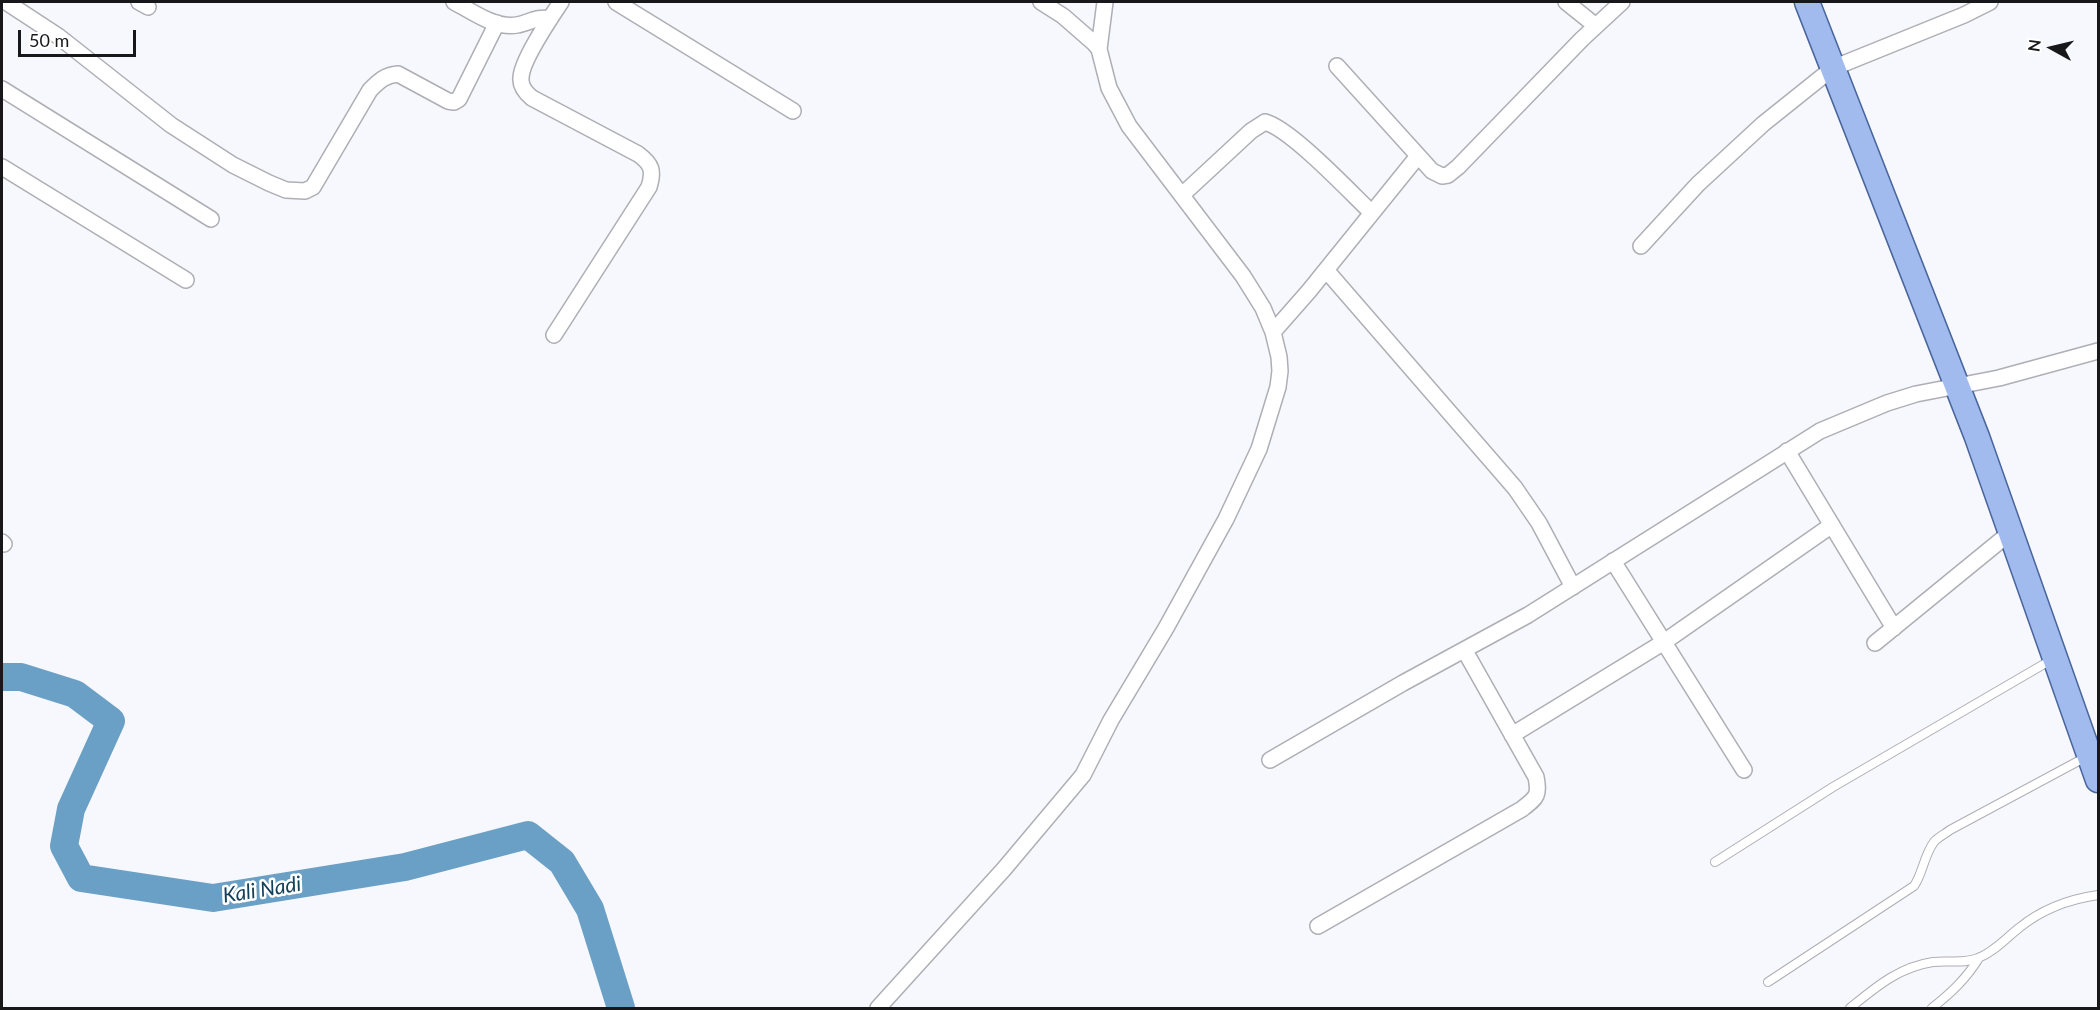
<!DOCTYPE html>
<html>
<head>
<meta charset="utf-8">
<style>
	body { margin:0 }
	#map { position:relative; width:2100px; height:1010px; overflow:hidden; background:#f7f7fe; font-family:Lato,sans-serif }
	canvas { display:block }
	.frame { position:absolute; inset:0; border:3px solid #18181b; pointer-events:none }
	.north { position:absolute; left:2022px; top:18px; width:60px; height:60px; -webkit-text-stroke:4px #fff; paint-order:stroke; rotate:278deg; font-size:16px; font-weight:700; line-height:24px; text-align:center; color:#18181b }
	.north::after { content:''; display:block; margin:auto; width:21px; height:27px; background:#18181b; clip-path:polygon(50% 0,100% 100%,50% 72%,0 100%) }
	.scale { position:absolute; left:18px; top:30px; width:118px; height:27px; box-sizing:border-box; border:3px solid #18181b; border-top:0; padding-left:8px; font-size:18px; line-height:21px; white-space:nowrap; color:#18181b; -webkit-text-stroke:4px #fff; paint-order:stroke }
</style>
</head>
<body>
<div id="map">
<canvas width="2100" height="1010"></canvas>
<div class="frame"></div>
<div class="north">N</div>
<div class="scale">50 m</div>
</div>
<script>
const ctx = document.querySelector('canvas').getContext('2d');
ctx.lineJoin = 'round';
function trace(path, color, width, dash) { ctx.strokeStyle = color; ctx.lineWidth = width; ctx.lineCap = dash ? 'butt' : 'round'; ctx.setLineDash(dash || []); ctx.stroke(path); }
function write(font, color, halo, rows, align = 'center') {
  ctx.font = font + ' Lato,sans-serif'; ctx.lineWidth = 5; ctx.setLineDash([]); ctx.textBaseline = 'middle'; ctx.strokeStyle = halo; ctx.fillStyle = color; for (const [text, x, y, turn = 0] of rows) {
    ctx.save(); ctx.translate(x, y); ctx.rotate((+turn || 0) * Math.PI / 180); ctx.textAlign = isNaN(turn) ? turn : align; if (halo) ctx.strokeText(text, 0, 0); ctx.fillText(text, 0, 0); ctx.restore();
  }
}
const river = new Path2D(`
	M2 677H21L75 694 111 721 71 809 64 846 81 878 213 898 405 867 528 835 562 862 590 909 621 1008`);
const service = new Path2D(`
	M1715 862 1833 787 2051 660
	M1768 982 1914 886C1923 873 1924 855 1934 842 1938 837 1945 834 1950 830L2086 757
	M1850 1008C1876 987 1899 967 1933 962 1947 960 1965 964 1978 958 1994 952 2006 938 2019 928 2041 910 2070 899 2098 895
	M1932 1008C1951 993 1966 979 1979 958`);
const minor = new Path2D(`
	M6 2 58 36 171 125 233 165 269 183 286 190 305 191 313 187 370 90C379 81 385 75 398 74L448 101 454 102 459 99 497 23
	M139 2 148 7
	M454 2C472 11 495 29 517 25 529 23 537 16 550 19
	M616 2 793 111
	M1566 2 1596 26
	M1099 49 1105 2
	M1337 66 1432 171 1442 176 1448 175 1458 167 1582 39 1622 2
	M2 89 211 219
	M2 167 186 280
	M1182 195 1251 131 1265 122C1291 129 1350 192 1372 213
	M1641 246 1698 184 1763 124 1833 68 1964 15 1990 2
	M1326 270 1515 488 1539 523 1573 587
	M1273 332 1309 291 1418 156
	M554 335 649 187C654 171 652 164 638 154L532 98C526 93 520 87 521 78 521 61 551 17 561 2
	M1787 451 1894 628
	M2 542 4 544
	M1613 561 1744 770
	M1875 643 2011 532
	M1512 735 1664 642 1832 525
	M1270 760 1403 683 1528 615 1820 431 1887 403 1916 394 1999 378 2098 351
	M1318 926 1522 809C1536 798 1540 796 1536 777L1465 651
	M878 1008 1004 869 1083 775 1111 720 1166 628 1226 519 1259 449 1278 387 1280 371 1279 357 1273 332 1263 308 1243 276 1129 126 1109 88 1099 49 1094 43 1063 16 1041 2`);
const primary = new Path2D(`
	M1807 2 1977 437 2098 780`);
const waterNames = [
	["Kali Nadi",262,890,-9]
];
trace(river, '#6aa0c5', 28);
trace(service, '#aeaeb5', 10);
trace(minor, '#aeaeb5', 18);
trace(primary, '#48659c', 27);
trace(service, '#fff', 8);
trace(minor, '#fff', 15);
trace(primary, '#a1bbee', 24);
write('italic 21px', '#15405a', '#fff', waterNames);
</script>
</body>
</html>
